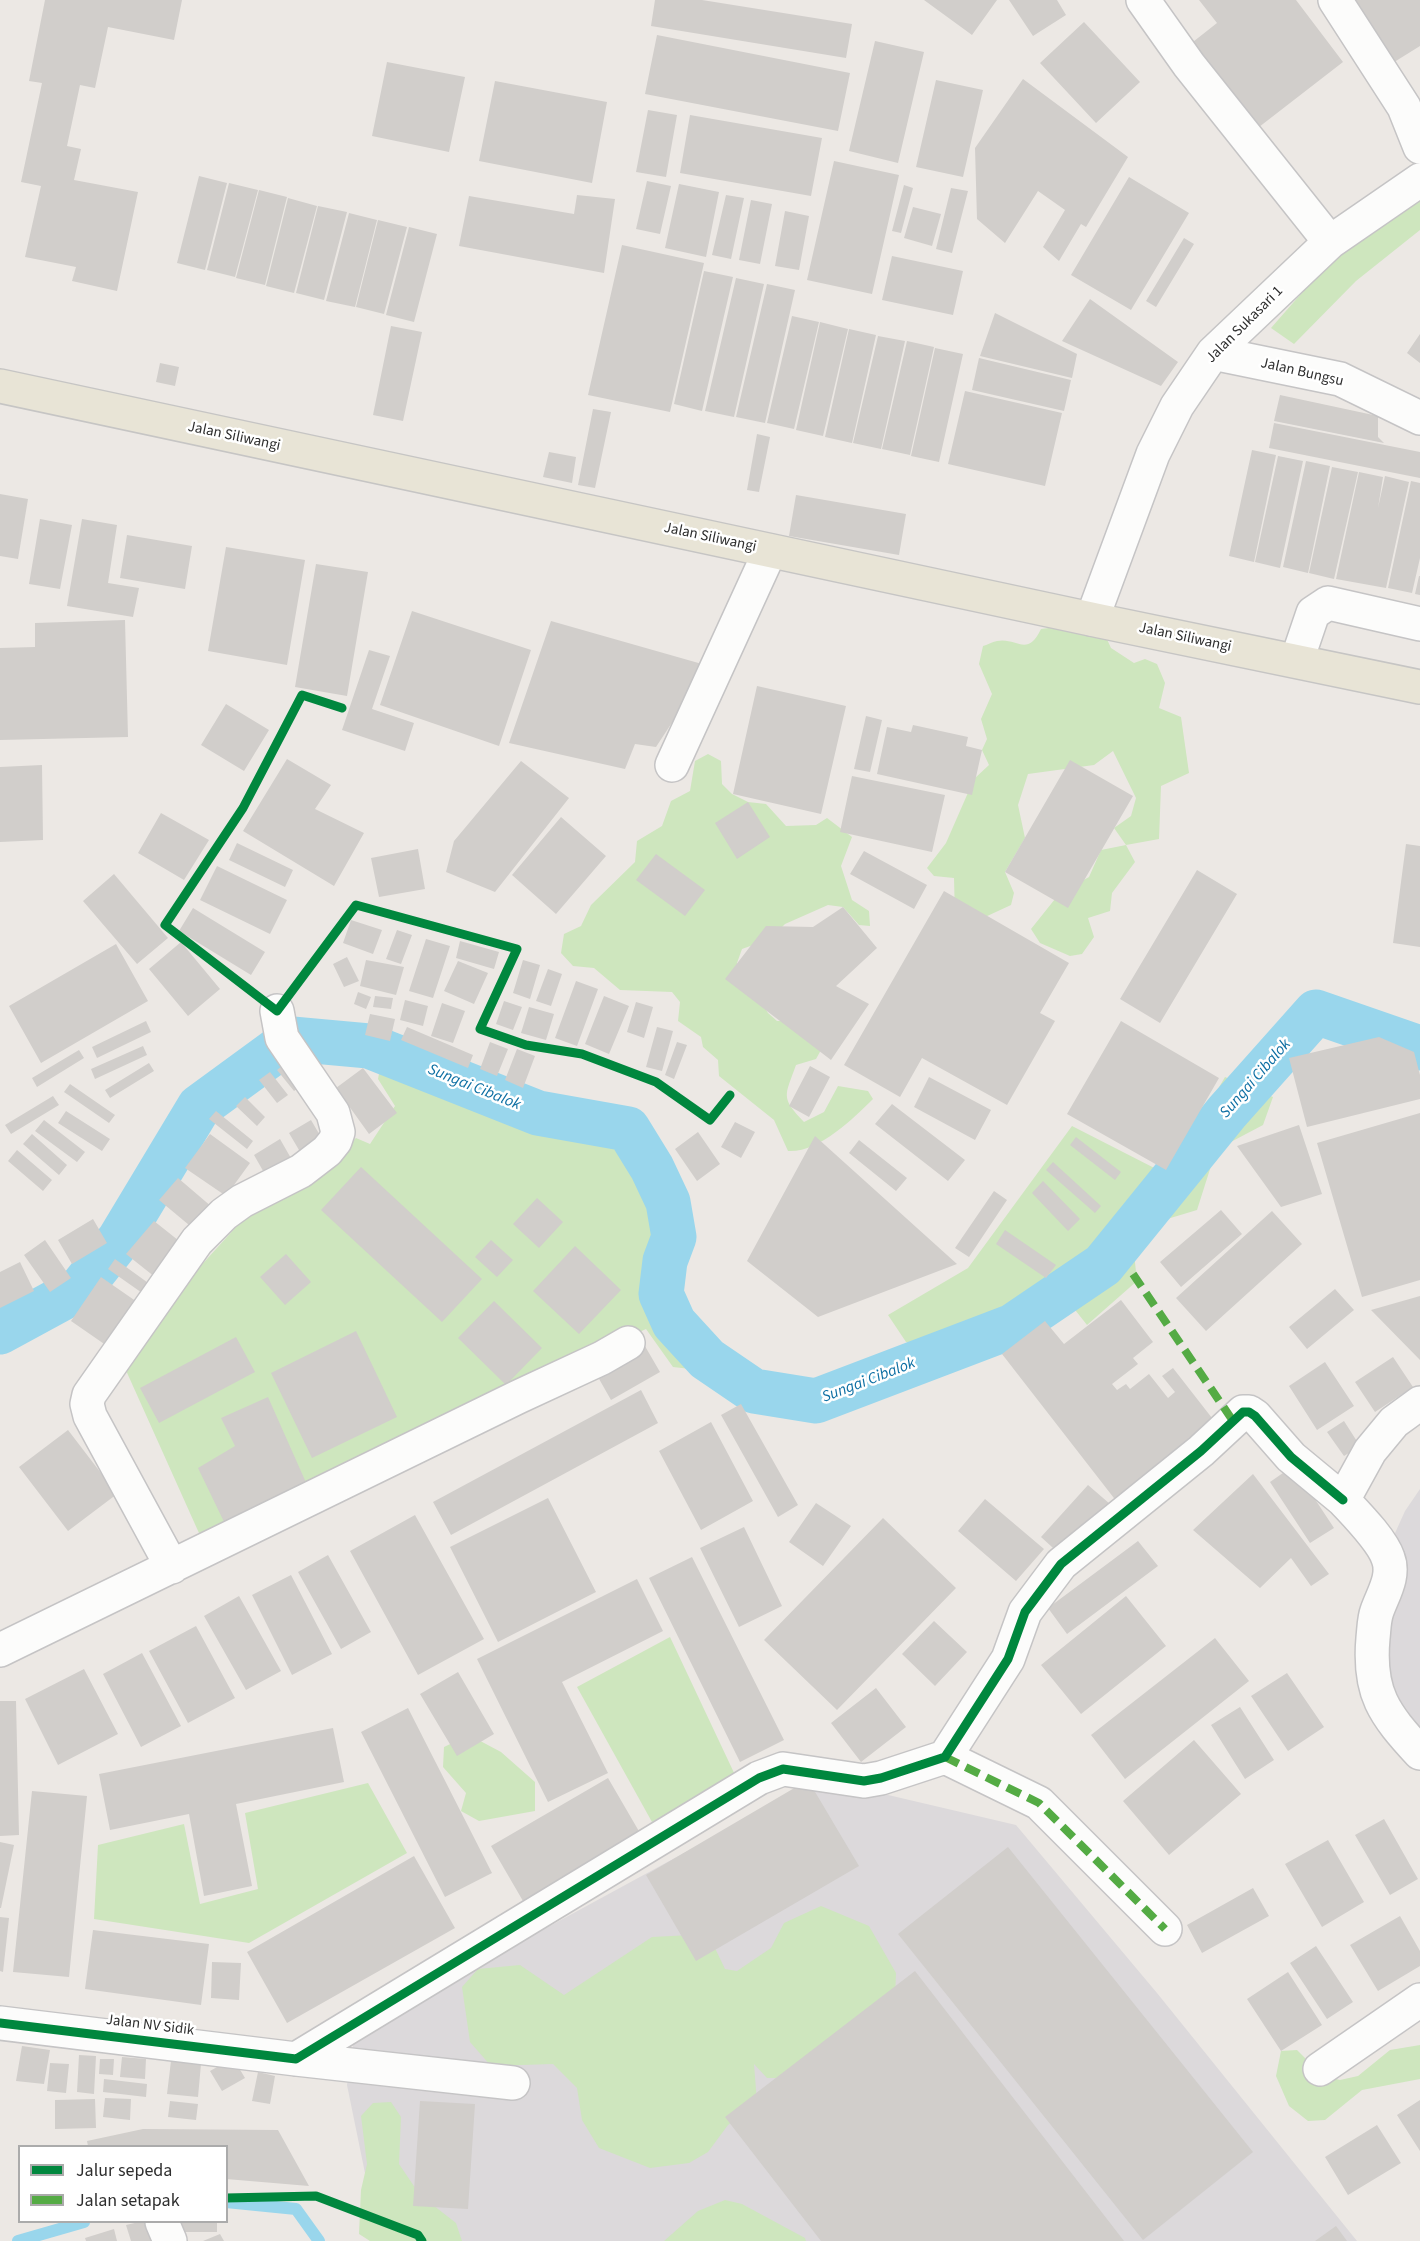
<!DOCTYPE html>
<html>
<head>
<meta charset="utf-8">
<style>
	body { margin:0 }
	#map { position:relative; width:1420px; height:2241px; overflow:hidden; background:#ece8e4; font-family:"Source Sans 3",sans-serif }
	canvas { display:block }
	.legend { position:absolute; left:18px; top:2145px; width:210px; height:78px; box-sizing:border-box; background:#fff; border:2px solid #ababab; margin:0; padding:8px 10px; list-style:none; font-size:18px; color:#2e2e2e }
	.legend li { display:flex; align-items:center; gap:12px; height:30px }
	.legend b { width:30px; border:2px solid #ababab }
</style>
</head>
<body>
<div id="map">
<canvas width="1420" height="2241"></canvas>
<ul class="legend">
<li><b style="height:8px;background:#00873e"></b>Jalur sepeda</li>
<li><b style="height:8px;background:#54ab44"></b>Jalan setapak</li>
</ul>
</div>
<script>
const ctx = document.querySelector('canvas').getContext('2d');
ctx.lineJoin = 'round';
function fillPath(path, color) { ctx.fillStyle = color; ctx.fill(path, 'evenodd'); }
function trace(path, color, width, dash) { ctx.strokeStyle = color; ctx.lineWidth = width; ctx.lineCap = dash ? 'butt' : 'round'; ctx.setLineDash(dash || []); ctx.stroke(path); }
function write(font, color, halo, rows, align = 'center') {
  ctx.font = font + ' "Source Sans 3",sans-serif'; ctx.lineWidth = 5; ctx.setLineDash([]); ctx.textBaseline = 'middle'; ctx.strokeStyle = halo; ctx.fillStyle = color; for (const [text, x, y, turn = 0] of rows) {
    ctx.save(); ctx.translate(x, y); ctx.rotate((+turn || 0) * Math.PI / 180); ctx.textAlign = isNaN(turn) ? turn : align; if (halo) ctx.strokeText(text, 0, 0); ctx.fillText(text, 0, 0); ctx.restore();
  }
}
const industrial = new Path2D(`
	M1420 1489V1736L1389 1708 1363 1604 1405 1511Z
	M820 1779 1016 1825 1157 1993 1357 2241H371L376 2227 347 2085 355 2032Z`);
const green = new Path2D(`
	M1420 191V230L1356 281 1294 344 1271 328 1321 271 1348 246Z
	M1079 624 1105 635 1111 648 1134 663 1145 659 1157 664 1165 683 1159 708 1181 717 1189 773 1161 786 1159 839 1126 845 1135 862 1112 893 1110 911 1088 918 1094 937 1082 954 1070 956 1040 943 1031 929 1059 894 1089 877 1101 850 1126 845 1114 828 1131 816 1136 798 1113 751 1094 765 1028 774 1018 805 1025 838 1005 872 1014 893 1011 905 970 924 955 918 954 878 934 876 927 868 946 843 974 779 989 765 982 750 987 739 981 719 992 694 979 664 983 646C987 645 992 642 997 641 1017 637 1027 658 1041 629Z
	M708 754 721 761 722 784 732 794 748 802 766 804 786 826 816 825 827 818 852 837 841 866 852 900 869 911 870 926 859 925 843 907 828 905 785 924 770 939 742 949 737 963 739 978 752 985 768 1013 777 1021H796L821 1050 816 1059 796 1065C785 1096 780 1097 804 1122L824 1112 838 1086 868 1091 873 1099C853 1119 818 1153 788 1151L774 1120 719 1076 718 1060 703 1047 701 1037 678 1021 680 1002 672 992 620 990 594 968 573 966 561 953 564 934 581 926 591 905 635 862 637 841 662 826 671 801 690 791 695 761Z
	M384 1047 511 1119 515 1118 532 1132 595 1124 638 1149 647 1199 674 1217 679 1243 657 1294 660 1329 665 1341 699 1370 673 1367 646 1329 425 1430 203 1542 124 1366 127 1347 266 1194 294 1192 356 1138 370 1144 395 1106 378 1079Z
	M1225 1077 1273 1097 1263 1125 1227 1144 1211 1166 1197 1210 1154 1223 1151 1239 1134 1253 1137 1281 1087 1325 1072 1306 1043 1317 1013 1309 997 1319 1008 1336V1349L906 1342 888 1315 968 1268 1072 1126 1168 1175Z
	M670 1637 736 1777 652 1822 577 1687Z
	M469 1735 501 1752 535 1782V1811L479 1821 461 1811 466 1793 443 1767 444 1747Z
	M368 1783 407 1853 249 1943 94 1919 98 1845 184 1824 200 1904 258 1889 245 1813Z
	M821 1906 869 1926 896 1973 895 1999 779 2078H767L754 2064 757 2102 728 2125 708 2152 689 2163 650 2168 599 2148 582 2120 577 2088 553 2064 491 2066 470 2042 462 1987 478 1969 520 1965 564 1995 652 1937 691 1935 714 1946 725 1969 737 1971 771 1948 784 1923Z
	M1420 2045V2079L1362 2090 1325 2120 1308 2121 1289 2106 1276 2076 1281 2051 1297 2050 1323 2076 1340 2080 1358 2076 1390 2050Z
	M391 2102 401 2117 399 2164 420 2195 456 2223 462 2241H370L359 2234 361 2190 367 2164 361 2116 373 2103Z
	M725 2200 742 2204 805 2238 806 2241H664L698 2211Z`);
const stream = new Path2D(`
	M226 2202 296 2209 319 2241
	M18 2241 84 2222`);
const canal = new Path2D(`
	M0 1332 81 1288 119 1240 199 1107 292 1039 369 1046 538 1113 628 1129 652 1168 668 1202 674 1237 665 1261 661 1294 674 1323 707 1359 754 1391 816 1401 1013 1326 1103 1265 1227 1112 1316 1012 1420 1048`);
const building = new Path2D(`
	M45 0H182L174 40 108 27 95 88 80 85 67 146 81 149 74 180 138 192 117 291 72 281 76 267 25 257 41 186 21 182 42 83 29 81Z
	M655 0H702L852 24 846 58 651 26Z
	M924 0H997L972 35Z
	M1009 0H1057L1066 15 1033 36Z
	M1199 0H1296L1343 62 1250 134 1184 49 1217 23Z
	M1340 0H1420V46L1383 69Z
	M1084 22 1140 82 1096 123 1040 63Z
	M657 35 850 73 838 131 645 94Z
	M875 41 924 52 898 163 849 151Z
	M387 62 465 77 449 152 372 136Z
	M1023 79 1128 157 1086 227 1081 224 1059 261 1043 247 1065 210 1038 191 1005 243 977 219 975 148Z
	M936 80 983 90 963 177 916 167Z
	M495 81 607 102 592 183 479 161Z
	M648 110 677 115 666 177 636 172Z
	M690 115 822 138 811 196 680 173Z
	M834 161 899 175 872 294 807 280Z
	M199 176 227 183 205 270 177 263Z
	M1129 177 1189 213 1131 310 1071 275Z
	M647 181 671 186 660 234 636 229Z
	M229 183 258 190 235 277 207 270Z
	M679 184 719 192 706 257 665 248Z
	M904 185 913 188 901 233 892 231Z
	M951 188 968 191 952 253 936 249Z
	M259 190 287 197 265 285 236 278Z
	M577 195 615 199 604 273 459 246 469 196 574 214Z
	M726 195 744 198 731 259 712 255Z
	M288 198 317 206 294 293 266 286Z
	M751 200 772 204 760 264 739 260Z
	M318 206 347 212 324 300 296 293Z
	M913 207 941 214 932 246 904 238Z
	M785 211 809 216 799 270 775 266Z
	M349 213 377 220 355 307 326 301Z
	M378 220 407 227 384 314 356 307Z
	M409 227 437 234 414 322 386 315Z
	M1184 238 1194 244 1156 307 1146 301Z
	M622 245 704 263 670 412 588 395Z
	M892 256 963 271 953 315 882 300Z
	M704 271 733 277 702 411 674 404Z
	M736 278 764 284 734 417 705 411Z
	M767 284 795 290 765 423 736 417Z
	M1090 299 1178 362 1161 386 1062 341Z
	M995 313 1077 354 1072 378 980 356Z
	M792 316 819 322 794 429 767 423Z
	M820 322 848 329 823 436 796 430Z
	M391 326 422 332 403 421 373 415Z
	M849 329 876 335 852 443 825 437Z
	M1420 334V363L1407 353Z
	M878 336 905 341 881 449 853 443Z
	M907 341 934 347 910 455 882 449Z
	M935 348 963 354 939 462 911 456Z
	M979 358 1071 380 1064 411 972 390Z
	M160 363 179 367 175 386 156 382Z
	M965 391 1062 413 1045 486 948 464Z
	M1280 395 1378 416V437L1384 443 1274 421Z
	M593 409 611 412 595 488 578 485Z
	M1274 423 1420 452V478L1269 448Z
	M757 434 770 437 759 492 747 490Z
	M1252 450 1276 455 1254 562 1229 556Z
	M549 452 576 457 572 483 543 477Z
	M1278 456 1303 461 1280 568 1255 562Z
	M1306 461 1330 466 1308 573 1283 567Z
	M1332 467 1358 472 1334 579 1309 573Z
	M1359 472 1383 477 1378 508 1385 476 1409 482 1386 588 1336 579Z
	M1411 481 1420 483V558L1412 593 1388 588Z
	M0 494 28 499 18 559 0 556Z
	M796 495 906 514 899 555 789 536Z
	M40 519 72 525 60 589 29 584Z
	M82 519 117 525 108 583 139 588 133 617 67 606Z
	M127 535 192 546 185 589 120 578Z
	M226 547 305 560 287 665 208 651Z
	M316 564 368 572 347 696 295 687Z
	M1419 576H1420V595L1415 594Z
	M412 611 531 650 499 746 380 705Z
	M125 620 128 737 0 740V648L35 647V623Z
	M551 621 709 666 656 747 635 744 625 769 509 743Z
	M369 650 390 656 372 709 414 723 405 751 342 730Z
	M757 686 846 706 821 814 733 794Z
	M226 704 269 730 244 771 201 745Z
	M866 716 882 720 870 772 854 769Z
	M913 725 968 737 966 746 982 750 972 795 877 774 887 727 911 732Z
	M287 759 331 785 315 809 364 833 334 886 243 831Z
	M1070 760 1133 796 1068 908 1005 872Z
	M521 761 569 798 495 892 446 872 454 841Z
	M42 765 43 840 0 842V767Z
	M852 776 945 795 932 852 840 832Z
	M748 802 770 837 737 859 715 823Z
	M161 813 209 840 184 880 138 853Z
	M561 817 606 856 556 914 512 875Z
	M237 843 293 870 285 887 229 860Z
	M1406 844 1420 846V947L1393 943Z
	M418 849 425 889 379 897 371 858Z
	M864 851 927 885 914 909 850 874Z
	M656 854 705 890 685 916 636 880Z
	M217 866 287 900 270 934 200 900Z
	M1197 870 1237 894 1160 1023 1120 999Z
	M114 874 168 938 137 964 83 901Z
	M944 891 1069 963 1040 1013 1055 1021 1007 1105 922 1058 900 1097 844 1065Z
	M843 907 877 948 836 986 869 1004 831 1060 725 979 766 926 813 927Z
	M193 908 265 952 251 975 179 931Z
	M351 920 382 930 373 954 343 943Z
	M397 930 412 935 401 964 386 959Z
	M426 939 450 946 433 998 409 991Z
	M460 941 499 952 494 969 456 958Z
	M181 942 220 989 188 1016 149 969Z
	M116 944 148 1001 41 1063 9 1006Z
	M347 957 359 981 344 987 333 964Z
	M366 960 404 967 396 995 360 986Z
	M523 960 540 965 530 999 513 993Z
	M458 961 488 973 474 1004 444 991Z
	M548 969 562 974 551 1006 536 1001Z
	M576 981 598 989 577 1046 555 1038Z
	M358 992 371 997 366 1009 354 1004Z
	M375 996 393 998 391 1009 373 1007Z
	M604 996 629 1006 609 1054 585 1044Z
	M405 1000 428 1006 423 1026 400 1020Z
	M504 1001 522 1007 513 1030 496 1024Z
	M636 1002 653 1007 644 1038 627 1032Z
	M442 1003 465 1011 453 1043 431 1036Z
	M529 1007 554 1014 546 1040 521 1033Z
	M370 1014 395 1019 390 1041 365 1035Z
	M146 1021 151 1032 97 1058 92 1047Z
	M1121 1021 1219 1078 1166 1170 1067 1114Z
	M407 1027 473 1055 468 1068 401 1040Z
	M657 1027 673 1031 662 1071 646 1067Z
	M1379 1037 1414 1052 1420 1075V1099L1307 1127 1289 1058Z
	M490 1042 508 1049 497 1076 480 1069Z
	M677 1042 687 1045 674 1079 665 1075Z
	M143 1046 147 1055 95 1079 91 1069Z
	M517 1049 535 1056 523 1088 505 1080Z
	M79 1050 84 1058 37 1087 32 1078Z
	M288 1061 306 1082 294 1091 277 1070Z
	M149 1063 154 1071 110 1098 105 1090Z
	M810 1066 830 1077 809 1117 789 1106Z
	M363 1068 397 1113 369 1134 336 1088Z
	M270 1072 288 1095 277 1103 259 1080Z
	M929 1077 991 1110 975 1140 914 1107Z
	M70 1084 115 1115 109 1123 64 1092Z
	M53 1096 59 1105 11 1134 5 1125Z
	M245 1097 265 1117 257 1126 236 1106Z
	M892 1104 965 1160 948 1181 875 1124Z
	M66 1111 110 1139 102 1151 58 1123Z
	M216 1111 253 1141 247 1149 209 1119Z
	M1420 1113V1280L1362 1297 1317 1143Z
	M44 1120 85 1152 77 1162 35 1131Z
	M311 1120 328 1149 306 1162 289 1133Z
	M735 1122 755 1132 741 1158 721 1147Z
	M1299 1125 1322 1194 1281 1207 1237 1146Z
	M698 1132 720 1164 697 1181 675 1149Z
	M32 1134 67 1165 59 1175 23 1144Z
	M210 1134 250 1163 226 1196 185 1168Z
	M815 1136 957 1264 818 1317 747 1261Z
	M1076 1137 1121 1172 1115 1180 1070 1145Z
	M280 1139 292 1160 266 1176 254 1155Z
	M859 1140 907 1178 896 1191 849 1153Z
	M17 1150 52 1180 43 1191 8 1161Z
	M1053 1162 1101 1206 1095 1213 1046 1170Z
	M361 1167 482 1279 442 1322 321 1210Z
	M178 1178 219 1213 201 1235 159 1200Z
	M1043 1181 1080 1219 1068 1231 1032 1193Z
	M994 1191 1007 1200 969 1257 955 1248Z
	M537 1198 563 1222 539 1248 513 1224Z
	M1221 1210 1242 1234 1181 1287 1160 1262Z
	M1272 1211 1302 1244 1206 1331 1176 1298Z
	M93 1219 107 1243 72 1264 58 1240Z
	M154 1221 188 1248 160 1281 126 1254Z
	M1005 1230 1056 1265 1046 1278 996 1244Z
	M45 1240 71 1278 50 1292 24 1255Z
	M491 1240 513 1260 497 1277 475 1257Z
	M575 1246 621 1290 579 1334 533 1291Z
	M286 1254 311 1282 285 1305 260 1277Z
	M115 1259 151 1285 145 1295 108 1269Z
	M20 1262 34 1291 0 1308V1272Z
	M101 1277 140 1304 110 1348 71 1321Z
	M1335 1289 1354 1310 1307 1349 1289 1327Z
	M1420 1296V1360L1371 1310Z
	M1121 1300 1153 1342 1133 1358 1138 1364 1112 1384 1117 1390 1126 1384 1130 1389 1149 1374 1168 1398 1175 1392 1162 1376 1173 1368 1219 1427 1124 1511 1002 1354 1045 1321 1064 1344Z
	M494 1301 542 1348 506 1385 458 1338Z
	M356 1331 397 1417 312 1458 271 1373Z
	M236 1337 255 1372 159 1423 140 1388Z
	M642 1341 660 1372 611 1400 594 1370Z
	M1393 1357 1413 1387 1375 1412 1355 1382Z
	M1325 1362 1354 1406 1317 1430 1289 1386Z
	M641 1390 658 1423 451 1535 433 1502Z
	M268 1397 308 1487 227 1528 198 1468 235 1446 221 1418Z
	M741 1404 798 1505 778 1517 721 1415Z
	M1344 1421 1360 1446 1344 1456 1327 1432Z
	M711 1422 753 1501 701 1530 659 1451Z
	M68 1430 117 1494 68 1531 19 1467Z
	M1293 1466 1334 1528 1310 1543 1270 1482Z
	M1253 1474 1329 1574 1311 1586 1291 1558 1260 1588 1193 1530Z
	M1088 1485 1110 1504 1063 1557 1041 1537Z
	M548 1498 596 1592 498 1642 450 1547Z
	M985 1499 1044 1549 1016 1581 958 1531Z
	M816 1503 851 1526 823 1566 789 1542Z
	M415 1515 484 1639 418 1675 350 1551Z
	M883 1518 956 1588 837 1710 764 1640Z
	M744 1527 782 1606 739 1627 700 1548Z
	M1138 1541 1158 1566 1067 1634 1048 1608Z
	M328 1555 371 1632 341 1649 298 1572Z
	M692 1557 784 1740 740 1762 649 1578Z
	M291 1575 332 1654 292 1675 252 1595Z
	M637 1579 663 1631 562 1682 608 1773 548 1802 477 1659Z
	M239 1596 281 1671 246 1690 204 1616Z
	M1126 1596 1166 1646 1081 1714 1041 1665Z
	M934 1621 967 1652 935 1686 902 1654Z
	M196 1626 235 1698 188 1723 149 1651Z
	M1215 1638 1249 1681 1125 1779 1091 1735Z
	M142 1653 181 1726 141 1747 103 1674Z
	M84 1669 118 1734 58 1765 25 1699Z
	M458 1672 494 1734 457 1756 420 1694Z
	M1287 1673 1324 1727 1288 1751 1251 1696Z
	M876 1688 906 1727 861 1762 831 1723Z
	M0 1701H16L19 1835 0 1836Z
	M1240 1707 1274 1760 1245 1779 1211 1725Z
	M408 1708 492 1873 445 1897 361 1732Z
	M333 1728 344 1782 236 1804 252 1886 204 1896 189 1814 110 1830 99 1774Z
	M1194 1740 1241 1794 1169 1855 1123 1801Z
	M608 1778 640 1833 523 1901 491 1846Z
	M808 1780 859 1866 696 1961 646 1875Z
	M32 1791 87 1796 69 1977 13 1972Z
	M1384 1819 1418 1879 1390 1895 1355 1835Z
	M1328 1840 1364 1902 1322 1927 1285 1864Z
	M0 1842 14 1845 1 1908H0Z
	M1008 1847 1253 2152 1143 2240 898 1934Z
	M414 1856 455 1928 287 2023 247 1952Z
	M1253 1888 1269 1916 1202 1953 1187 1925Z
	M1400 1916 1420 1951V1966L1378 1991 1350 1945Z
	M0 1917 9 1918 3 1972 0 1971Z
	M93 1930 209 1944 201 2005 85 1989Z
	M1316 1946 1353 2002 1327 2019 1290 1963Z
	M212 1962 241 1963 239 2000 211 1998Z
	M915 1971 1124 2241H821L725 2117Z
	M1288 1972 1322 2025 1281 2051 1247 1999Z
	M22 2046 50 2050 44 2084 16 2081Z
	M79 2055 96 2056 94 2094 77 2092Z
	M122 2057 146 2059 145 2079 120 2077Z
	M233 2058 245 2078 222 2091 210 2071Z
	M100 2059H114L113 2075 99 2074Z
	M171 2061 201 2064 198 2097 167 2094Z
	M50 2063 69 2064 66 2093 47 2091Z
	M258 2072 275 2076 270 2104 252 2101Z
	M104 2079 147 2084 146 2097 103 2092Z
	M105 2098 131 2099 130 2120 103 2117Z
	M95 2099 96 2128 55 2129V2100Z
	M1420 2100V2151L1397 2115Z
	M170 2101 198 2104 196 2120 168 2117Z
	M420 2101 475 2104 468 2209 413 2206Z
	M1377 2125 1401 2163 1348 2195 1325 2157Z
	M143 2129 278 2130 309 2186 226 2179V2146H88L87 2141Z
	M139 2222H155L161 2241H131L126 2225Z
	M180 2222H217V2232H180Z
	M1336 2226 1347 2241H1315Z
	M114 2229 117 2241H86L85 2238Z
	M220 2234 224 2241H203Z`);
const minor = new Path2D(`
	M1143 0 1189 65 1330 242
	M1335 0 1404 107 1420 147
	M1213 353 1340 379 1420 418
	M1092 619 1153 454 1177 406 1213 353 1330 242 1420 180
	M1297 660 1313 613 1328 603 1420 624
	M672 765 770 551
	M1420 1403 1394 1422 1370 1451 1343 1500C1356 1514 1382 1540 1388 1558 1395 1576 1383 1594 1377 1611 1374 1619 1374 1629 1373 1638 1368 1693 1384 1714 1420 1753
	M172 1567 90 1416 87 1404 89 1395 197 1241 224 1214 242 1201 301 1171 327 1151 335 1141 338 1132 333 1113 282 1038 277 1011
	M0 1650 518 1397 602 1358 628 1343
	M945 1757 1039 1803 1165 1929
	M0 2023 296 2059 513 2083
	M296 2059 759 1778 783 1769 864 1781 881 1778 945 1757 1008 1659 1025 1612 1061 1564 1201 1451 1243 1412H1249L1255 1416 1291 1457 1343 1500
	M1320 2069 1420 2000
	M162 2222 170 2241`);
const major = new Path2D(`
	M0 386 1100 621 1420 687`);
const quiet = new Path2D(`
	M1133 1274 1233 1421
	M945 1757 1039 1803 1165 1929`);
const cycleway = new Path2D(`
	M342 708 302 695 243 808 165 925 277 1011 356 905 517 949 480 1029 526 1045 582 1054 656 1082 710 1120 730 1095
	M0 2023 296 2059 759 1778 783 1769 864 1781 881 1778 945 1757 1008 1659 1025 1612 1061 1564 1201 1451 1243 1412H1249L1255 1416 1291 1457 1343 1500
	M226 2198 316 2196 418 2235 422 2241`);
const streetNames = [
	["Jalan Sukasari 1",1245,325,-45],
	["Jalan Bungsu",1302,373,13],
	["Jalan Siliwangi",234,437,12],
	["Jalan Siliwangi",710,538,12],
	["Jalan Siliwangi",1185,638,12],
	["Jalan NV Sidik",150,2026,7]
];
const waterNames = [
	["Sungai Cibalok",1256,1079,-49],
	["Sungai Cibalok",474,1088,22],
	["Sungai Cibalok",869,1381,-21]
];
fillPath(industrial, '#dcd9db');
fillPath(green, '#cee6be');
trace(stream, '#99d6ec', 12);
trace(canal, '#99d6ec', 45);
fillPath(building, '#d1cecb');
trace(minor, '#c5c4c5', 36);
trace(major, '#c6c5c4', 36);
trace(minor, '#fcfcfb', 33);
trace(major, '#e8e4d6', 33);
trace(quiet, '#54ab44', 8, [15, 8]);
trace(cycleway, '#00873e', 9);
write('15px', '#2e2e2e', '#fff', streetNames);
write('italic 16px', '#0d6fa3', '#fff', waterNames);
</script>
</body>
</html>
